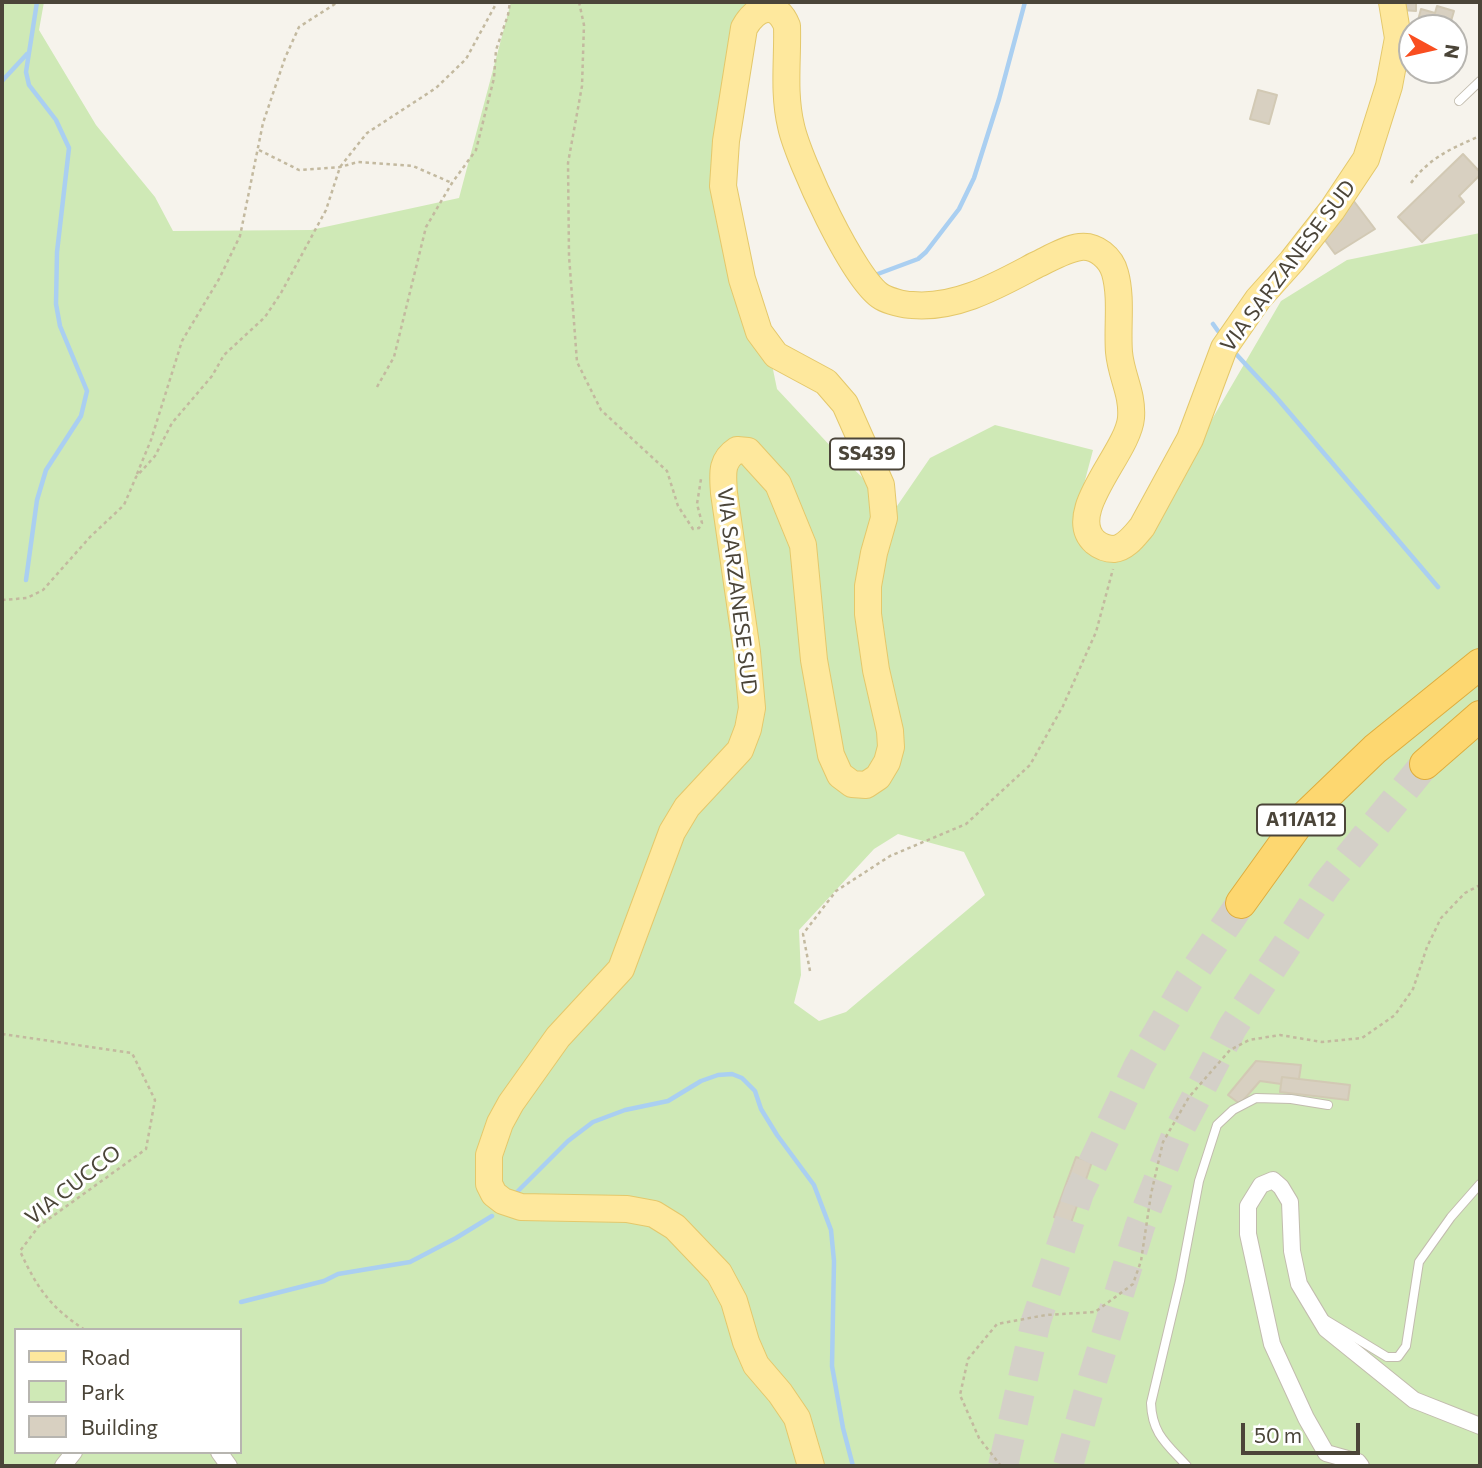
<!DOCTYPE html>
<html>
<head>
<meta charset="utf-8">
<style>
	body { margin:0 }
	#map { position:relative; width:1482px; height:1468px; overflow:hidden; background:#f6f3ec; font-family:Commissioner,sans-serif }
	canvas { display:block }
	.frame { position:absolute; inset:0; border:4px solid #4b4539; pointer-events:none }
	.legend { position:absolute; left:14px; top:1328px; width:228px; height:126px; box-sizing:border-box; background:#fff; border:2px solid #b7b5b0; margin:0; padding:9px 12px; list-style:none; font-size:21px; color:#4b4539 }
	.legend li { display:flex; align-items:center; gap:14px; height:35px }
	.legend b { width:35px; border:2px solid #b7b5b0 }
	.north { position:absolute; left:1398px; top:14px; width:70px; height:70px; box-sizing:border-box; background:#fff; border:2px solid #b7b5b0; border-radius:50%; rotate:98deg; font-size:19px; font-weight:700; line-height:28px; text-align:center; color:#4b4539 }
	.north::after { content:''; display:block; margin:auto; width:24px; height:32px; background:#f94e20; clip-path:polygon(50% 0,100% 100%,50% 72%,0 100%) }
	.scale { position:absolute; left:1241px; top:1423px; width:119px; height:32px; box-sizing:border-box; border:4px solid #4b4539; border-top:0; padding-left:9px; font-size:21px; line-height:24px; white-space:nowrap; color:#4b4539; -webkit-text-stroke:5px #fff; paint-order:stroke }
</style>
</head>
<body>
<div id="map">
<canvas width="1482" height="1468"></canvas>
<div class="frame"></div>
<ul class="legend">
<li><b style="height:9px;background:#fee89d"></b>Road</li>
<li><b style="height:19px;background:#cfe9b6"></b>Park</li>
<li><b style="height:19px;background:#d8d0c1"></b>Building</li>
</ul>
<div class="north">N</div>
<div class="scale">50 m</div>
</div>
<script>
const ctx = document.querySelector('canvas').getContext('2d');
ctx.lineJoin = 'round';
function fillPath(path, color) { ctx.fillStyle = color; ctx.fill(path, 'evenodd'); }
function trace(path, color, width, dash) { ctx.strokeStyle = color; ctx.lineWidth = width; ctx.lineCap = dash ? 'butt' : 'round'; ctx.setLineDash(dash || []); ctx.stroke(path); }
function write(font, color, halo, rows, align = 'center') {
  ctx.font = font + ' Commissioner,sans-serif'; ctx.lineWidth = 6; ctx.setLineDash([]); ctx.textBaseline = 'middle'; ctx.strokeStyle = halo; ctx.fillStyle = color; for (const [text, x, y, turn = 0] of rows) {
    ctx.save(); ctx.translate(x, y); ctx.rotate((+turn || 0) * Math.PI / 180); ctx.textAlign = isNaN(turn) ? turn : align; if (halo) ctx.strokeText(text, 0, 0); ctx.fillText(text, 0, 0); ctx.restore();
  }
}
const green = new Path2D(`
	M2 2H44L39 30 96 125 155 197 173 231 311 230 459 198 511 2H788L745 40 723 185 769 350 777 389 835 451 895 509 930 458 995 425 1093 450 1074 522 1095 555 1140 550 1183 469 1281 301 1347 260 1480 233V1466H2ZM898 834 964 852 985 895 846 1012 819 1021 794 1003 801 975 799 930 874 849ZM16 1330H240V1452H16Z`);
const stream = new Path2D(`
	M2 81 27 54
	M875 275 918 259 926 252 959 209 974 178 999 99 1025 2
	M1213 324 1218 331
	M1236 354 1276 397 1438 587
	M26 580 37 500 46 470 81 416 87 391 60 326 56 304 57 252 69 148 56 120 29 85 26 72 37 2
	M515 1194 568 1141 593 1122 625 1110 668 1101 701 1081 718 1075 732 1074 742 1078 755 1091 761 1109 777 1135 814 1185 831 1230 834 1261 832 1366 843 1428 853 1466
	M241 1302 324 1281 338 1274 410 1262 456 1238 492 1216`);
const building = new Path2D(`
	M1401 2H1416V11L1401 10Z
	M1437 6 1454 11 1449 28H1416L1421 9 1435 13Z
	M1258 90 1277 95 1269 124 1250 119Z
	M1463 154 1480 172V175L1459 196 1464 202 1422 242 1398 217Z
	M1353 200 1375 229 1335 254 1321 235Z
	M1256 1061 1301 1065 1299 1079 1282 1077 1281 1084 1260 1081 1240 1104 1228 1095Z
	M1282 1077 1350 1085 1348 1100 1280 1092Z
	M1076 1157 1092 1162 1071 1223 1054 1217Z`);
const motorwayTunnel = new Path2D(`
	M1003 1466 1036 1321 1079 1193 1138 1067 1188 981 1241 903
	M1068 1466 1088 1394 1140 1226 1176 1136 1232 1028 1327 884 1425 764`);
const path = new Path2D(`
	M579 2 584 25 582 86 568 163 569 256 577 362 601 410 667 471 678 506 693 529 699 528 702 523 697 504 701 479
	M259 150 299 170 340 167 358 162 413 166 452 183
	M1411 183C1429 158 1452 148 1480 136
	M377 387 394 357 426 227 452 183 476 150 494 78 496 50 508 15 510 2
	M137 474 151 440 182 341 219 279 240 236 263 123 285 58 299 27 338 2
	M2 600 27 598 43 590 90 537 124 505 136 477 155 456 172 423 212 376 224 355 265 317 281 293 326 210 340 167 367 133 436 88 466 59 497 2
	M810 971 803 934 836 891 890 856 966 824 1030 765 1063 706 1096 632 1113 569
	M2 1034 132 1053 155 1100 146 1149 39 1226 20 1251C37 1288 50 1307 85 1330
	M1001 1466 979 1438 960 1395 968 1359 997 1324 1046 1315 1095 1312 1133 1284 1141 1261 1151 1194 1163 1142 1189 1097 1230 1050 1249 1040 1280 1035 1322 1042 1362 1038 1395 1015 1413 989 1427 947 1441 918 1465 893 1480 885`);
const service = new Path2D(`
	M1459 101 1480 81
	M1326 1320 1387 1357H1398L1406 1346 1419 1262 1451 1217 1480 1184
	M1187 1466C1167 1444 1152 1434 1151 1403L1180 1281 1199 1181 1217 1125 1233 1110 1256 1098 1291 1099 1328 1105`);
const minor = new Path2D(`
	M219 1452 229 1466
	M63 1466 74 1452
	M1361 1466 1358 1462 1326 1453 1306 1418 1272 1344 1248 1234V1206L1261 1185 1273 1180 1281 1187 1290 1202 1292 1251 1299 1284 1326 1329 1414 1400 1480 1426`);
const primary = new Path2D(`
	M811 1466 797 1418 780 1393 756 1365 746 1342 734 1301 719 1273 675 1227 654 1214 627 1209 521 1207 503 1201 494 1194 489 1184V1155L500 1123 511 1103 558 1037 621 969 672 832 687 807 740 750 748 729 752 708 747 652 724 493C723 475 720 461 737 450L748 451 778 484 803 545 814 660 831 755 840 775 852 784 866 785 878 777 887 762 891 747 890 731 876 670 868 614V586L874 553 884 518 881 485 845 404 826 382 776 355 759 332 742 279 723 186 726 141 744 28C756 6 777 0 787 26 788 60 783 92 791 126 798 159 854 281 882 297 889 301 904 305 912 305 957 309 998 285 1036 265 1049 259 1065 249 1080 247 1096 245 1111 258 1115 273 1122 298 1117 326 1119 352 1121 376 1133 393 1131 418 1128 453 1063 513 1095 542 1101 547 1106 549 1114 549 1126 548 1135 535 1142 527L1190 439 1224 348 1258 299 1292 261 1332 210 1366 159 1389 86 1398 38 1392 2`);
const motorway = new Path2D(`
	M1425 764 1480 716
	M1241 903 1300 821 1375 749 1480 664`);
const shields = [
	[867,454,74],
	[1301,820,88]
];
const shieldNames = [
	["SS439",867,454],
	["A11/A12",1301,820]
];
const streetNames = [
	["VIA SARZANESE SUD",1288,266,-53],
	["VIA SARZANESE SUD",737,591,83],
	["VIA CUCCO",73,1185,-38]
];
fillPath(green, '#cfe9b6');
trace(stream, '#aacff1', 4.5);
fillPath(building, '#d8d0c1');
trace(building, '#d2c9b4', 2);
trace(motorwayTunnel, '#d4d0c8', 30, [30, 15]);
trace(service, '#c2bcae', 10);
trace(minor, '#c2bcae', 18);
trace(primary, '#e4c86b', 28);
trace(motorway, '#dead3e', 32);
trace(path, '#c3b99f', 2.5, [3.5, 3.5]);
trace(service, '#fff', 8);
trace(minor, '#fff', 16);
trace(primary, '#fee89d', 26);
trace(motorway, '#fdd770', 30);
for (const [x, y, w] of shields) { const box = new Path2D(); box.roundRect(x - w / 2, y - 15.5, w, 31, 5); ctx.fillStyle = '#fff'; ctx.fill(box); trace(box, '#4b4539', 2); }
write('bold 19px', '#4b4539', null, shieldNames);
write('21px', '#4b4539', '#fff', streetNames);
</script>
</body>
</html>
